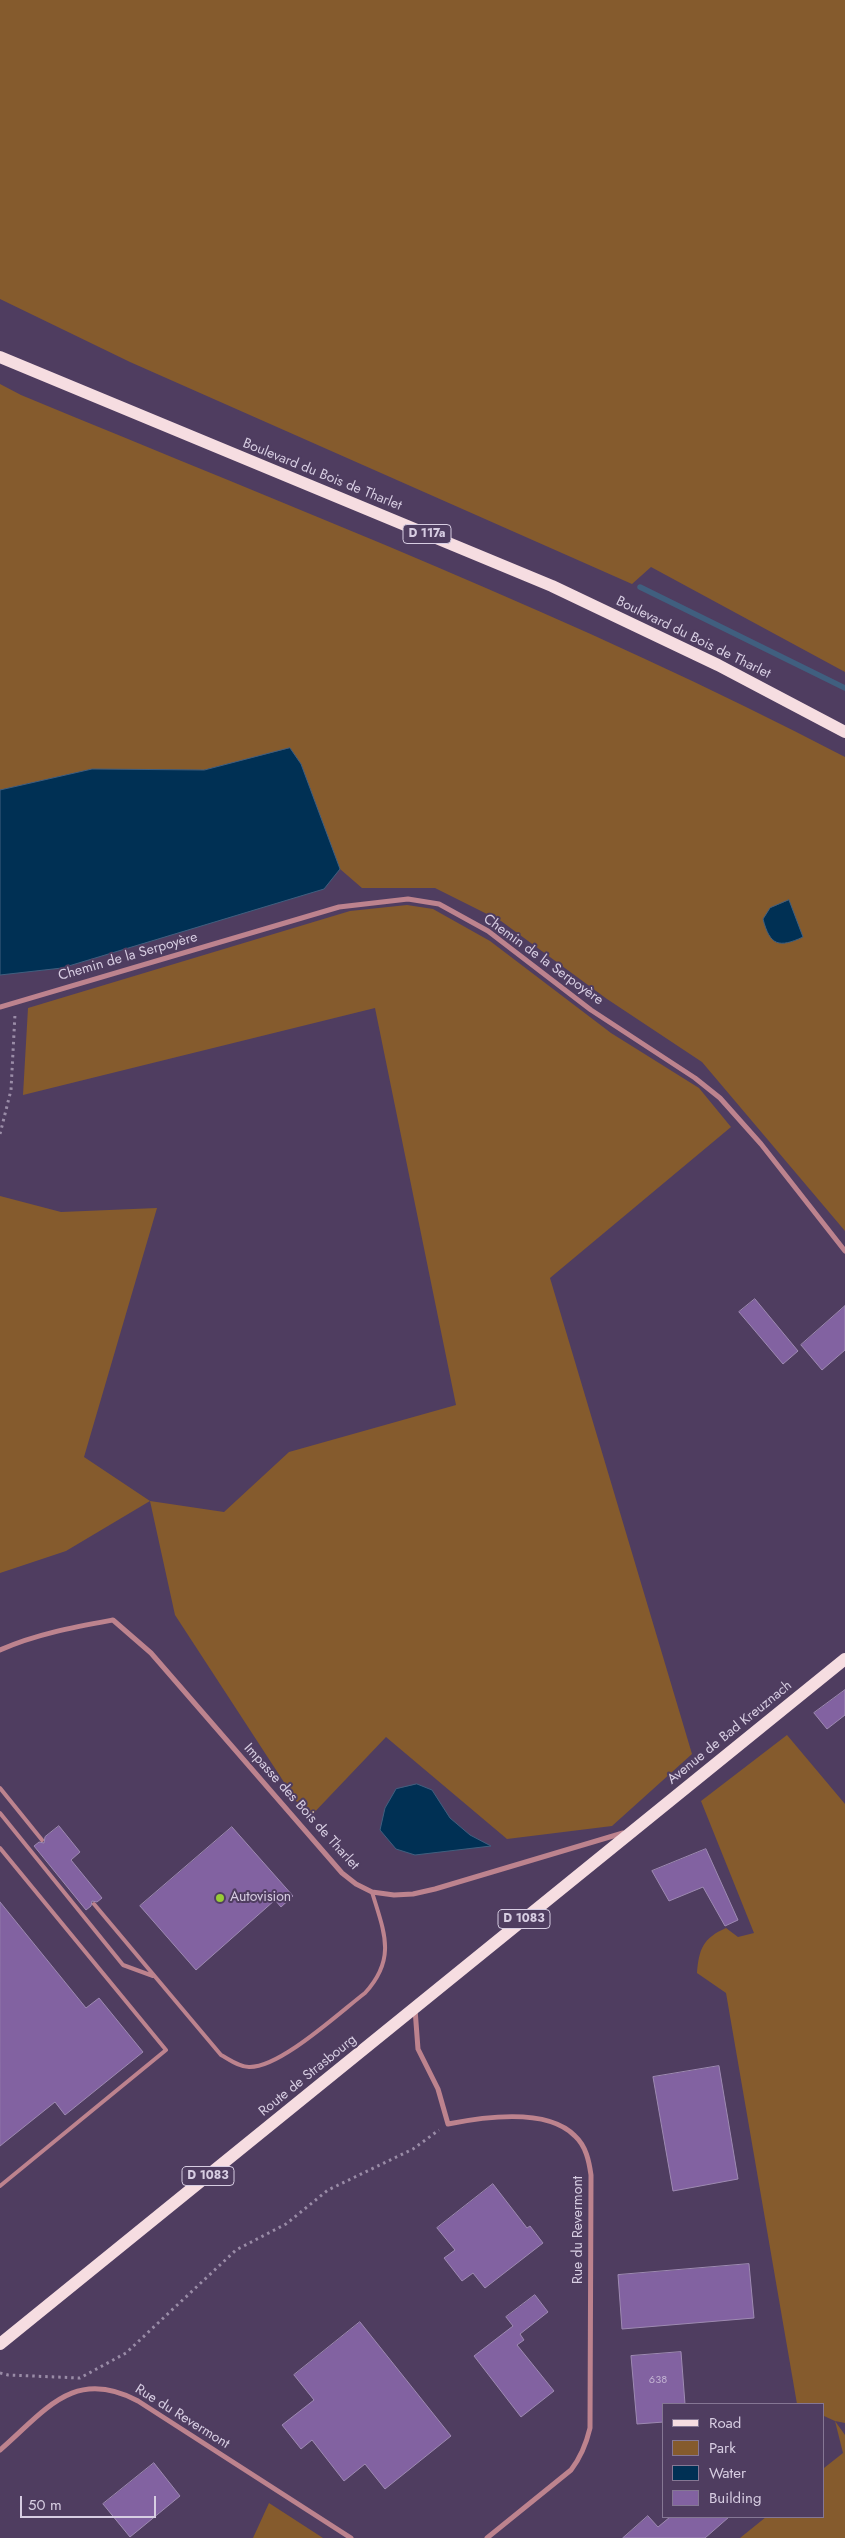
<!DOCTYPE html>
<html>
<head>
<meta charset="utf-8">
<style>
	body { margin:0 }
	#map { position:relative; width:845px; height:2538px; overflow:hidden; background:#4f3d60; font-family:Jost,sans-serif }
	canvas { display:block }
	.legend { position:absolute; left:662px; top:2403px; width:162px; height:115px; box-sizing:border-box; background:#4f3d60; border:1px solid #857794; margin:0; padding:6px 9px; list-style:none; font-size:15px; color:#d7cde2 }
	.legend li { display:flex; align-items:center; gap:10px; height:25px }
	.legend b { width:25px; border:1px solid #857794 }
	.scale { position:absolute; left:20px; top:2496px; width:136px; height:22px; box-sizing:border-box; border:2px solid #d7cde2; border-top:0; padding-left:6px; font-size:15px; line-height:18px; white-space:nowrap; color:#d7cde2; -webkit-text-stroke:4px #4f3d60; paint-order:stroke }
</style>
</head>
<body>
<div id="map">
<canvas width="845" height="2538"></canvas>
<ul class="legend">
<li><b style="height:6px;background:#f6dde1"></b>Road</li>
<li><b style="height:14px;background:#855b2d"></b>Park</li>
<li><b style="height:14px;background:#003054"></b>Water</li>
<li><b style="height:14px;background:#8262a1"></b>Building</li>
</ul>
<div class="scale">50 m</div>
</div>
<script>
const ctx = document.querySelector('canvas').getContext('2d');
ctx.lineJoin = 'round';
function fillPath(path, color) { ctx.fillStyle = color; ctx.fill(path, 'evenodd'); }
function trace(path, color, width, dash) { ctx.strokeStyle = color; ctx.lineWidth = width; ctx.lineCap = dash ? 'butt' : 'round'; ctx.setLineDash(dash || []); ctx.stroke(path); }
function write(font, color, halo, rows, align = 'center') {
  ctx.font = font + ' Jost,sans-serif'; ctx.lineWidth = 4; ctx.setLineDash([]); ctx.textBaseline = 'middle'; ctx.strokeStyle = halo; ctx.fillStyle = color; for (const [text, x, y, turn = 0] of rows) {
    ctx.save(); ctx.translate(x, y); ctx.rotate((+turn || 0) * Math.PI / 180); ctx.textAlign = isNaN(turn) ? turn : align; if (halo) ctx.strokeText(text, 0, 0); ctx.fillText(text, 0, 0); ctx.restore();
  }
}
const green = new Path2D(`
	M0 0H845V672L651 567 632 584 130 362 0 299Z
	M0 384 21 395C298 510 579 618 845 757V1231L702 1062 607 999 501 921 435 888H362L340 869 301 764 290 748 204 770 92 769 0 790Z
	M407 905 433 909 490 941 611 1033 699 1088 731 1127 550 1278 692 1754 612 1826 507 1839 386 1737 308 1819 175 1615 150 1501 66 1551 0 1573V1196L61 1212 157 1208 84 1457 150 1501 224 1512 289 1452 456 1405 375 1008 23 1095 28 1008 350 911Z
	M787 1735 845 1804V2423L835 2421 845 2435V2538H740L766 2517H824V2468L843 2453 835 2421 824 2416V2404H797L726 1993 697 1973C699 1949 703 1938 726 1928L738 1937 754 1933 701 1801Z
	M269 2503 323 2538H253Z`);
const water = new Path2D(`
	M290 748 301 764 340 869 324 889 62 968 0 975V790L92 769 204 770Z
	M789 900 803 937C779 948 770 946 763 919L770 908Z
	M417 1784 432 1790 450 1818 470 1835 491 1846 415 1855 396 1849 380 1830 385 1808 396 1789Z`);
const stream = new Path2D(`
	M640 587 845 688`);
const building = new Path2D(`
	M755 1299 798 1351 783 1364 739 1312Z
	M845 1306V1350L822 1370 801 1345Z
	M845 1690V1715L827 1729 814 1713Z
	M59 1826 80 1852 71 1860 102 1898 97 1902 92 1901 91 1906 86 1910 34 1846 39 1842 44 1843 45 1837Z
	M232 1827 293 1896 281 1907 275 1900 196 1970 140 1906Z
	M706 1849 738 1920 725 1926 703 1887 669 1901 652 1871Z
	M0 1902 86 2008 99 1998 143 2052 65 2115 55 2102 0 2146Z
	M719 2066 738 2179 673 2191 653 2077Z
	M493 2184 527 2228 530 2226 543 2243 485 2288 473 2273 462 2281 444 2258 455 2250 437 2228Z
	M749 2264 754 2318 622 2329 618 2275Z
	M535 2295 548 2312 520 2334 524 2340 517 2345 554 2391 521 2417 474 2356 513 2326 506 2317Z
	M360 2322 451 2436 385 2489 365 2464 344 2481 312 2440 301 2449 282 2425 314 2400 294 2375Z
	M681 2352 685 2404H664V2422L637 2424 631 2356Z
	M154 2463 180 2496 130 2537 103 2504Z
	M648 2516 658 2527 670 2517H729L705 2538H623Z`);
const path = new Path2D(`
	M0 1134 11 1090 15 1014
	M0 2373 8 2375 80 2378 126 2353 236 2250 286 2224 328 2190 413 2149 439 2130`);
const service = new Path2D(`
	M0 1788 42 1840
	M0 1813 123 1965 153 1976
	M0 1848 166 2050 0 2186
	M94 1904 221 2055C230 2060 239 2067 249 2067 280 2068 340 2012 365 1993 397 1958 384 1932 372 1892`);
const minor = new Path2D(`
	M0 1007 339 907 408 899 439 904 488 931 591 1010 695 1078 720 1098 761 1144 845 1251
	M0 1650C36 1634 75 1627 113 1620L151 1653 342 1873 356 1884 372 1892 394 1895 413 1894 435 1889 623 1833
	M415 2009 418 2049 438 2089 448 2124C483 2117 547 2107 575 2136 586 2146 589 2161 591 2175L590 2428C586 2445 581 2457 571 2470L487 2538
	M0 2450C46 2410 74 2367 138 2401L351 2538`);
const primary = new Path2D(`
	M0 357 552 586 718 665 845 732
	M0 2344 845 1659`);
const markers = [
	[220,1898,5,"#98cb37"]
];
const numberNames = [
	["638",658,2380]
];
const shields = [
	[427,534,48],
	[524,1919,52],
	[208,2176,52]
];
const shieldNames = [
	["D 117a",427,534],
	["D 1083",524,1919],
	["D 1083",208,2176]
];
const streetNames = [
	["Boulevard du Bois de Tharlet",322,475,22],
	["Boulevard du Bois de Tharlet",693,638,26],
	["Chemin de la Serpoyère",128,957,-16],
	["Chemin de la Serpoyère",543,960,36],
	["Avenue de Bad Kreuznach",730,1733,-39],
	["Impasse des Bois de Tharlet",301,1807,48],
	["Route de Strasbourg",308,2076,-39],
	["Rue du Revermont",579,2230,-90],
	["Rue du Revermont",182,2417,32]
];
const poiNames = [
	["Autovision",230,1898]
];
fillPath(green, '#855b2d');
fillPath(water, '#003054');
trace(water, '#405f7f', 1);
trace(stream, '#405f7f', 5.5);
fillPath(building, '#8262a1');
trace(building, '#9e8ab2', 1);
trace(path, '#9a8ca7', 3, [2.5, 4]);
trace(service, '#bd838e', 4);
trace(minor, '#bd838e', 5);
trace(primary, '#f6dde1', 12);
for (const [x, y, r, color] of markers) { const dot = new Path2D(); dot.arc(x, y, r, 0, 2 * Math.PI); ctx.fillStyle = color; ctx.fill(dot); trace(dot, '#4f3d60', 2); }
write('11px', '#c2b2d2', null, numberNames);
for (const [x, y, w] of shields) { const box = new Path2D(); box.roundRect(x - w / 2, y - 9.5, w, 19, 4); ctx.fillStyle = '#4f3d60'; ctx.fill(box); trace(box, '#d7cde2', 1); }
write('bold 12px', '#d7cde2', null, shieldNames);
write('14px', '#d7cde2', '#4f3d60', streetNames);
write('14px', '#d7cde2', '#4f3d60', poiNames, 'left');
</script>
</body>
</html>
